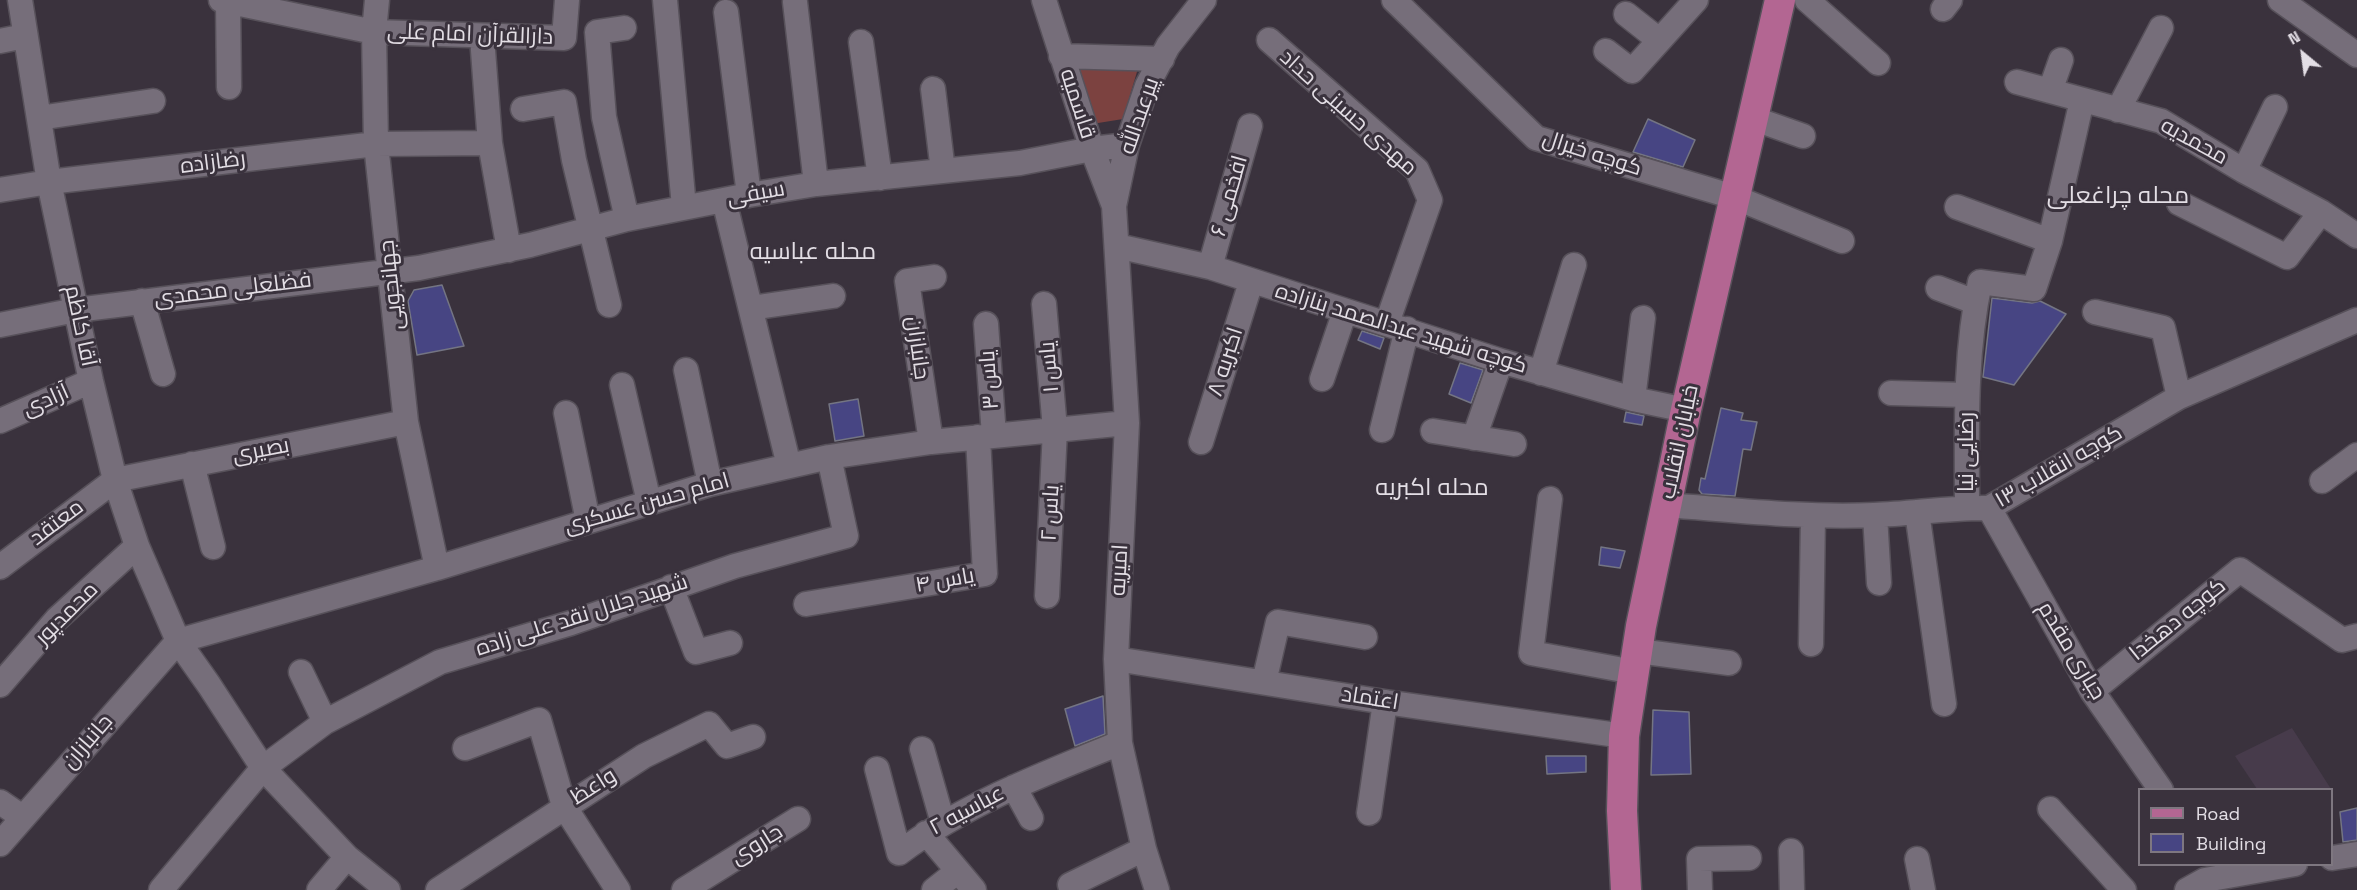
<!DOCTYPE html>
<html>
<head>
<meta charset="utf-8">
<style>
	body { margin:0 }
	#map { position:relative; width:2357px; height:890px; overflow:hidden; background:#3a323d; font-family:"Space Grotesk",sans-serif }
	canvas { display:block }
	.legend { position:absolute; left:2138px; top:788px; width:195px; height:78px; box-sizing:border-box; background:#3a323d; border:2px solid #7e7780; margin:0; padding:8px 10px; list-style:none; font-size:18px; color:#e3dee5 }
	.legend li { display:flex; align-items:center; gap:12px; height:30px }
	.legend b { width:30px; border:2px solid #7e7780 }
	.north { position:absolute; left:2273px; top:24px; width:60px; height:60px; -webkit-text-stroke:4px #3a323d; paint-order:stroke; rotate:331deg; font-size:16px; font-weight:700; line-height:24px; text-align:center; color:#e3dee5 }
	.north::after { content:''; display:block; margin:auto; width:21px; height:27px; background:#e3dee5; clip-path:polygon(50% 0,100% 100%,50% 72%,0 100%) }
</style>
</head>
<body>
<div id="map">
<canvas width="2357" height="890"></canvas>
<ul class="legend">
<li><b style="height:8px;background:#b36692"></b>Road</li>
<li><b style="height:16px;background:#474583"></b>Building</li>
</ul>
<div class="north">N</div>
</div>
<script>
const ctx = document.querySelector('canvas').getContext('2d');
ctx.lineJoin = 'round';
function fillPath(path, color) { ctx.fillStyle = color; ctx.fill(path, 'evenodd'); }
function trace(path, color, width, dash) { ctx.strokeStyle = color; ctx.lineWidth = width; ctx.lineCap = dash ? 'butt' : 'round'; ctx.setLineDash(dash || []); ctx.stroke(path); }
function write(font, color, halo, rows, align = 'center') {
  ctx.font = font + ' "Space Grotesk",Cairo,sans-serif'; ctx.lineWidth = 6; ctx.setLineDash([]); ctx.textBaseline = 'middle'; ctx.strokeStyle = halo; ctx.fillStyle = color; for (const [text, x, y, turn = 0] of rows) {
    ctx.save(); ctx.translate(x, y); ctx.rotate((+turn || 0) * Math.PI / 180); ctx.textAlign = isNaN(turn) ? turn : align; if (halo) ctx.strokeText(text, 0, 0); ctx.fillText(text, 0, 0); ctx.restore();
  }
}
const built = new Path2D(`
	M2292 728 2331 789H2257L2235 756Z`);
const green = new Path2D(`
	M1071 62 1139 65 1123 119 1092 124Z`);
const building = new Path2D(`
	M1648 119 1695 140 1683 167 1633 152Z
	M442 285 464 346 417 355 408 301 414 290Z
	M1992 298 2032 303 2040 301 2066 314 2014 385 1983 377Z
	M1362 331 1384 338 1380 349 1358 340Z
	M1460 363 1483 370 1471 403 1449 394Z
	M858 399 864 436 835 441 829 404Z
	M1721 408 1743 413 1741 420 1757 422 1751 450 1743 449 1735 496 1702 494 1699 490 1701 478 1705 479Z
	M1626 412 1644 416 1642 425 1624 422Z
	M1601 547 1625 551 1620 568 1599 565Z
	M1103 696 1105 734 1075 746 1065 709Z
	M1653 710 1689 712 1691 774 1651 775Z
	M1546 756H1586V772L1547 774Z
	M2357 808V840L2343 842 2340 812Z`);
const minor = new Path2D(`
	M20 0 49 182 91 381 115 480 137 546 178 641 209 685 263 768 347 857 388 890
	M221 0 374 32 564 38 567 0
	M377 0 374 32 376 144 406 422 437 568
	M665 0 684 207
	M1044 0 1092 149 1114 206
	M1394 0 1536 138 1734 197 1842 241
	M1807 0 1878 63
	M2280 0 2357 55
	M795 2 816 184
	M228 3 229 87
	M1943 9 1950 0
	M726 12 749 195
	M1626 14 1659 40
	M624 28 597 32 604 117 627 219
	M482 37 490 143 509 250
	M1269 40 1417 170 1430 200 1387 323
	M0 41 25 36
	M861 42 880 178
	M1606 51 1632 71 1696 0
	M1061 56 1162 59
	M2017 82 2161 121 2244 171 2321 212 2357 236
	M933 89 943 171
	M2050 91 2061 60
	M523 109 564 102 574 160 609 305
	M2118 110 2161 28
	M39 118 153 101
	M1752 118 1803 136
	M2244 171 2275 107
	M0 190 49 182 376 144 490 143
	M724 200 789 466
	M2179 203 2287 257 2321 212
	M1957 207 2050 241
	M1117 246 1210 267 1501 361 1633 399 1686 410
	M1210 267 1250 126
	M1938 288 1975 302
	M142 301 163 374
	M1044 304 1055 429 1047 596
	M751 308 833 296
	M2095 312 2163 328 2179 397
	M986 324 994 436
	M0 325 76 310 419 268 530 245 627 219 749 195 816 184 1020 163 1092 149 1127 145
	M686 370 710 484
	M1541 373 1574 265
	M1322 379 1345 311
	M622 385 649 502
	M1891 393 1967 395
	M1633 399 1643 318
	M566 413 588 521
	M0 421 91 381
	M1382 430 1407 329
	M1433 431 1514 444
	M1474 438 1501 361
	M931 442 907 281 934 277
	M1201 442 1251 282
	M192 464 213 547
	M2322 481 2357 455
	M1550 499 1531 653 1634 672
	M1666 505C1735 510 1804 518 1874 515 1912 514 1950 507 1989 508L2179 397 2357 320
	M1967 508C1967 433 1964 356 1980 282L2034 289 2050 241 2082 100
	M1989 508 2092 691 2161 790
	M1917 512 1944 704
	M1875 515 1879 583
	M0 567 115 480 406 422
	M671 587 696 652 730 643
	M806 604 985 574 978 437
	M178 641 437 568 710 484 829 457 931 442 1127 423
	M1811 644 1813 516
	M1638 651 1729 663
	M1116 659 1385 702 1624 736
	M301 672 325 722
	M1264 682 1278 622 1365 637
	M0 685 57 619 137 546
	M2092 691 2240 570 2342 640 2357 636
	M465 748 539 720 564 806 618 890
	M922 749 943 823
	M877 769 899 853C965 804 1043 774 1120 743
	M1014 787 1031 818
	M0 802 22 817
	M2050 809 2124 890
	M1369 813 1385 702
	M926 833 974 890
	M0 844 178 641
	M1791 851 1792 890
	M2332 858 2357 854
	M1917 859 1923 890
	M1070 885 1144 849
	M161 890 263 768 325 722 440 662 571 623 735 566 846 536 829 457
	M319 890 347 857
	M438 890 644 756 709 724 727 746 753 737
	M684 890 798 819
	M934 890 958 871
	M1157 890 1144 849 1120 743 1116 659 1127 423 1114 206 1127 145 1147 86 1168 46 1204 0
	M1700 890 1699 859 1749 858
	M2187 890 2205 880 2295 864`);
const major = new Path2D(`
	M1626 890 1622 811 1624 736 1641 626 1686 410 1780 0`);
const streetNames = [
	["دارالقرآن امام علی",470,35,2],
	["قاسمیه",1077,104,72],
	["مهدی حسینی حداد",1348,113,42],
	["پیرعبدالله",1140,116,-71],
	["محمدیه",2194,142,29],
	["کوچه خیرال",1592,154,18],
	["رضازاده",213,163,-7],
	["سیفی",756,194,-10],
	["افخمی ۶",1230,196,-74],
	["جهانجویی",392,285,-96],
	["فضلعلی محمدی",233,290,-7],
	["آقا کاظم",80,326,78],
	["کوچه شهید عبدالصمد بنازاده",1401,329,17],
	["جانبازان",917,348,82],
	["اکبریه ۸",1226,362,-72],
	["یاس ۱",1050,367,-95],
	["یاس ۳",990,380,-94],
	["آزادی",46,401,-24],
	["خیابان انقلاب",1680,442,-78],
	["بصیری",261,451,-11],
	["رضایی نیا",1967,452,-90],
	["کوچه انقلاب ۱۳",2059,467,-30],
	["امام حسن عسکری",647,504,-16],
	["یاس ۲",1051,513,-87],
	["معتقد",57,523,-37],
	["امیریه",1120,570,-87],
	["یاس ۴",945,581,-10],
	["محمدپور",67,614,-45],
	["شهید جلال نقد علی زاده",582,616,-18],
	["کوچه دهخدا",2178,620,-39],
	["جباری مقدم",2071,651,59],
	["اعتماد",1370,699,9],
	["جانبازان",88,742,-49],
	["واعظ",594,787,-32],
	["عباسیه ۲",967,811,-28],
	["جاروی",757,845,-32]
];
const neighbourhoodNames = [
	["محله چراغعلی",2118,196],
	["محله عباسیه",813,252],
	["محله اکبریه",1432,488]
];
fillPath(built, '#473b4b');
fillPath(green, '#7c4240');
fillPath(building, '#474583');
trace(building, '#747583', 1.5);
trace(minor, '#57515a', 27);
trace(major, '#57515a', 33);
trace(minor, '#766e7a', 24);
trace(major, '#b36692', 30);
write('22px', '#e3dee5', '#3a323d', streetNames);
write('24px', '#e3dee5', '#3a323d', neighbourhoodNames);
</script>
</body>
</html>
